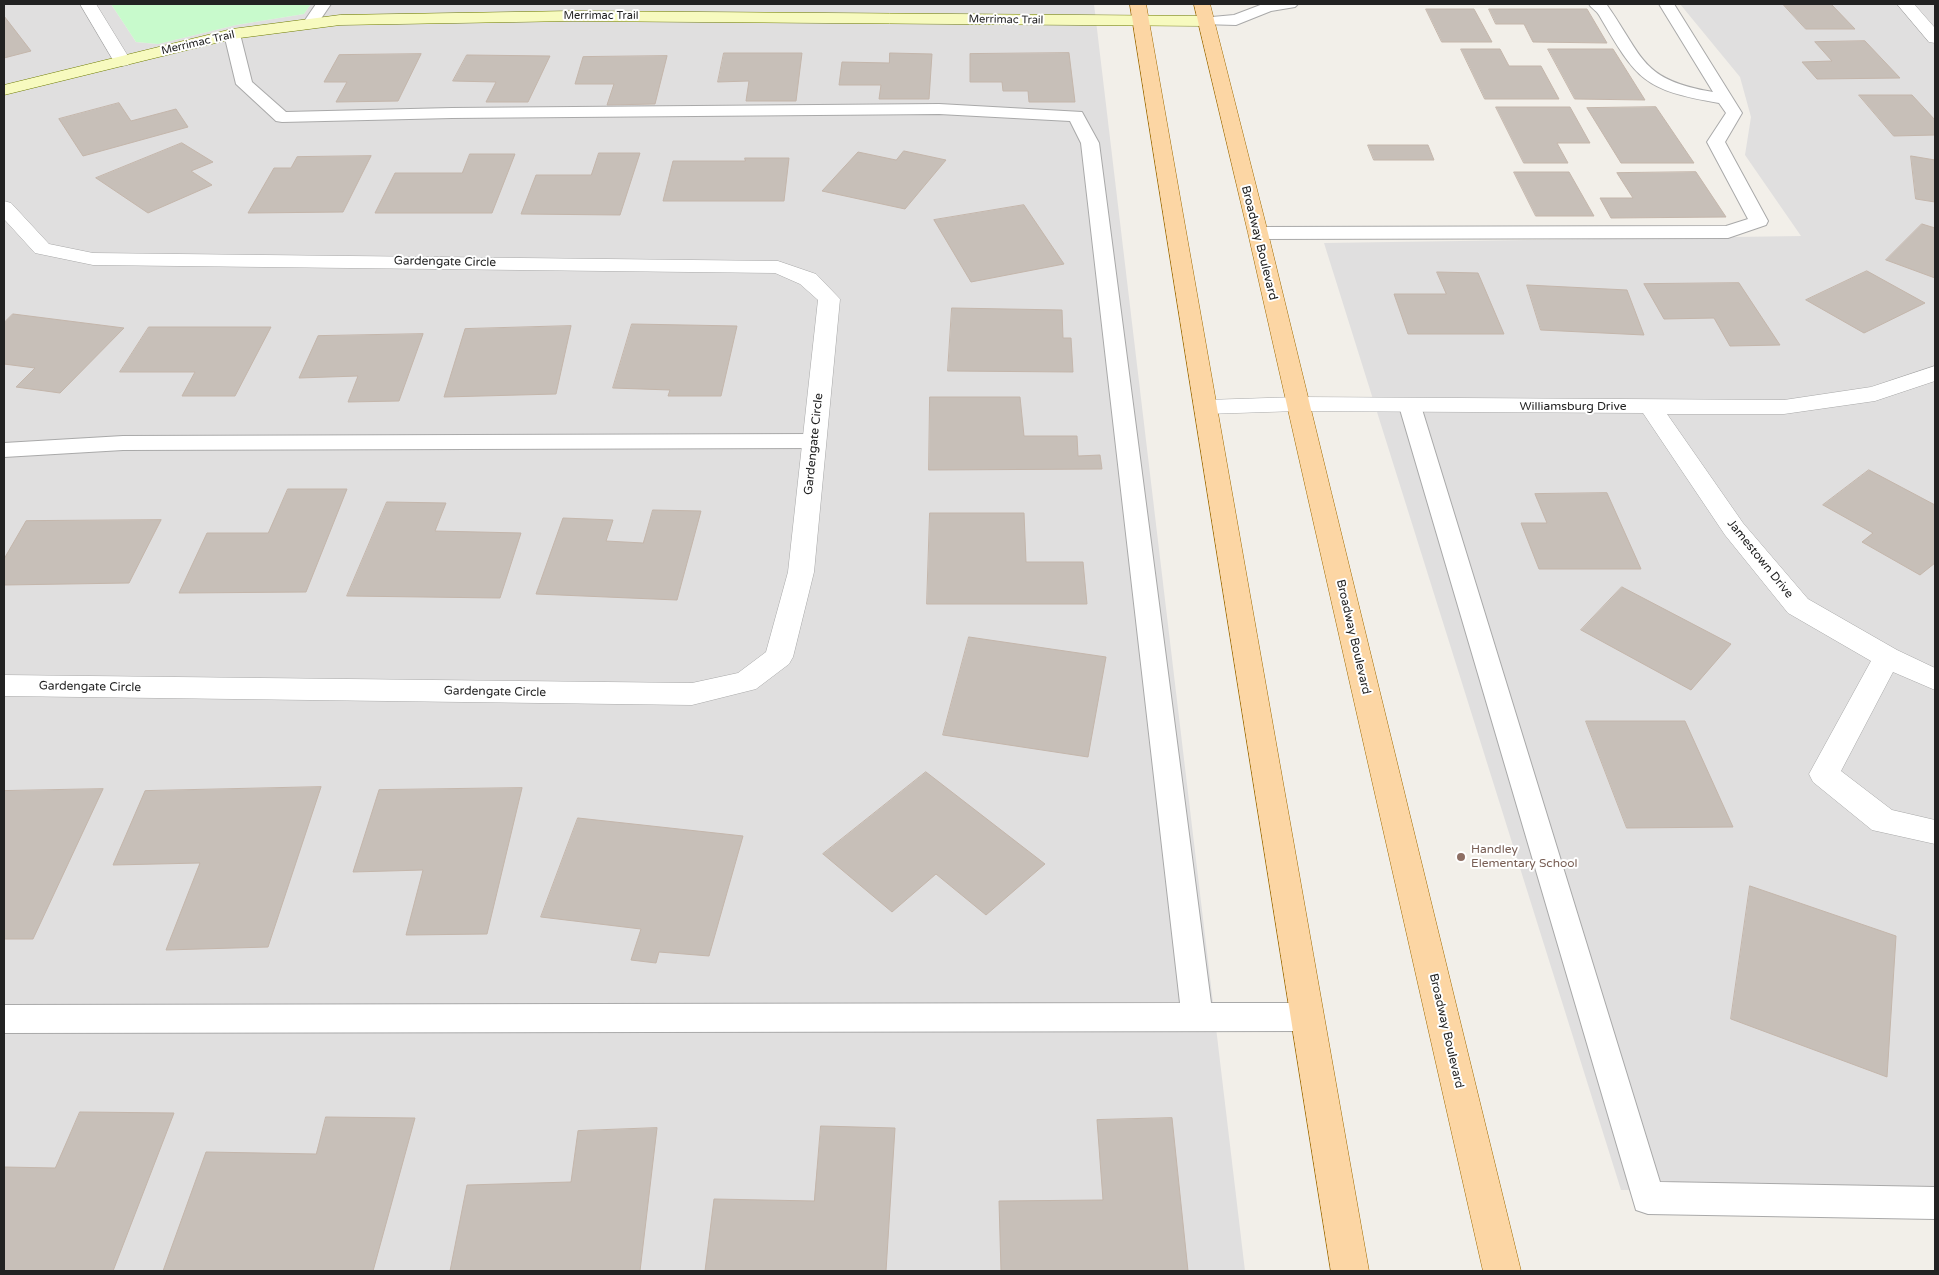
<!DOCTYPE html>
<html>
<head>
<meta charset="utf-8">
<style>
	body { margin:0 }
	#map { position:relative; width:1939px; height:1275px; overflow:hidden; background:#f2efe9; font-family:"Varela Round",sans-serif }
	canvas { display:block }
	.frame { position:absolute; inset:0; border:5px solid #222; pointer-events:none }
</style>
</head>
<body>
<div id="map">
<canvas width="1939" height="1275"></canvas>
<div class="frame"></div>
</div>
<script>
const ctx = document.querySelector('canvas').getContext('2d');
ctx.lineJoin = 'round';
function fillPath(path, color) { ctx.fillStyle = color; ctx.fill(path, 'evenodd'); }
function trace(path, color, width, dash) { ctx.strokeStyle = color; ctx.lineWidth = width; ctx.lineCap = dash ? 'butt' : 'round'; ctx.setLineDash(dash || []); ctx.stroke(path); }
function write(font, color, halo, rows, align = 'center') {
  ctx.font = font + ' "Varela Round",sans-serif'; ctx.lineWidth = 4; ctx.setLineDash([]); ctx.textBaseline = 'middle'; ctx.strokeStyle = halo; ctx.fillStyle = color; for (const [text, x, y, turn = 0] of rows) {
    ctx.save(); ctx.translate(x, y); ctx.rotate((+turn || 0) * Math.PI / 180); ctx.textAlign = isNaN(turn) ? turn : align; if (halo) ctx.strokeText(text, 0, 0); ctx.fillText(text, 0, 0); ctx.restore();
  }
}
const residential = new Path2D(`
	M4 4H111L136 42 158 44 236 25 304 14 311 4H1094L1245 1271H4Z
	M1680 4H1935V1187L1621 1190 1324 243 1801 236 1745 155 1751 117 1740 77Z`);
const park = new Path2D(`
	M111 4H311L304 14 236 25 158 44 136 42Z`);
const building = new Path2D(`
	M1783 4H1831L1855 29H1806Z
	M1426 9H1474L1492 42H1442Z
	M1489 9H1587L1607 43 1533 42 1524 24H1496Z
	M4 16 31 51 4 58Z
	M1865 41 1900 78 1817 79 1802 62 1832 61 1815 42Z
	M1461 49H1500L1509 66H1541L1559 99H1485Z
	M1548 49H1613L1645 100 1575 99Z
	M724 53H802L796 101H746L749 81 718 82Z
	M890 53 932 54 929 99H879L881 85H839L842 62 889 63Z
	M1069 53 1075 102H1029L1028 91H1003L1002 82H970V54Z
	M421 54 398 101 336 102 347 82H324L339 55Z
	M467 55 550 56 528 102H486L496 82 453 81Z
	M667 56 655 104 607 105 614 84H575L583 57Z
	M1859 95H1912L1935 120V135L1894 136Z
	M119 103 131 121 176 109 188 127 83 156 59 119Z
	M1496 107H1570L1590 143H1557L1568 163H1524Z
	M1656 107 1694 163H1621L1587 108Z
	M182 143 213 162 191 171 212 185 148 213 96 178Z
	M1368 145H1428L1434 160H1374Z
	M904 151 946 160 905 209 822 191 858 152 896 160Z
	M599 153H640L620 215 521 214 536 175H591Z
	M470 154H515L492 213H375L395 173H462Z
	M371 156 343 212 248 213 274 168H291L297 157Z
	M1911 156 1935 160V202L1916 199Z
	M745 158H789L784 201H663L673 161H745Z
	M1514 172H1569L1594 216H1536Z
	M1696 172 1726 217 1611 218 1600 198H1633L1617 173Z
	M1024 205 1064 264 971 282 934 220Z
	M1922 224 1935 228V278L1886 260Z
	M1867 271 1925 303 1864 333 1806 300Z
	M1437 272 1478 273 1504 334H1408L1394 294H1446Z
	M1739 283 1780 345 1730 346 1714 318 1664 319 1644 284Z
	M1527 285 1627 290 1644 335 1541 330Z
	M952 308 1062 310 1063 338H1071L1073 372 948 371Z
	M13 314 124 328 60 393 16 387 35 368 4 364V323Z
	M632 324 737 326 721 396H668L670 390 613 388Z
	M571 326 556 394 444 397 465 329Z
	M149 327H271L235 396H182L195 372H120Z
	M423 334 399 401 348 402 358 376 299 378 318 336Z
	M930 397H1020L1024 436H1077L1078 456 1100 455 1102 469 929 470Z
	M1869 470 1935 505V563L1920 575 1862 542 1873 533 1823 505Z
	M288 489H347L306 592 179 593 207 533H268Z
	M1607 493 1641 569H1539L1521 523H1547L1535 494Z
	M387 502 446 503 435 531 521 533 500 598 347 596Z
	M653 510 701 511 677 600 536 594 563 518 613 520 606 541 643 543Z
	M930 513H1024L1026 562H1083L1087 604H927Z
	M161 520 129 583 4 585V559L26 521Z
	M1622 587 1731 644 1691 690 1581 630Z
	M969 637 1106 657 1088 757 943 735Z
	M1586 721H1685L1733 827 1627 828Z
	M926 772 1045 864 986 915 936 874 892 912 823 854Z
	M321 787 268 947 166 950 200 863 113 865 145 791Z
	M522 788 487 934 406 935 423 870 353 872 379 790Z
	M103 789 33 939H4V791Z
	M578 818 743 836 709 956 659 952 656 963 631 960 641 929 541 917Z
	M1750 886 1896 936 1887 1077 1731 1019Z
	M80 1112 174 1113 113 1271H4V1167L55 1168Z
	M326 1117 415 1118 373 1271H163L206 1152 316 1154Z
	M1172 1118 1188 1271H1001L999 1201 1103 1200 1097 1120Z
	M821 1126 895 1128 886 1271H705L714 1199 814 1201Z
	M657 1128 640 1271H450L467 1185 571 1182 578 1131Z`);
const lane = new Path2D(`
	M316 4H331L316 26H306L303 23Z
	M1263 4H1298L1295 7 1271 11 1236 25 1201 24 1198 21 1201 18 1234 15Z
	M1589 4 1607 5C1644 58 1641 80 1713 92L1659 4H1674L1742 113 1725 142 1768 221 1766 225 1728 238 1258 239 1251 237 1249 233 1251 229 1258 227 1726 226 1748 219 1707 142 1726 113 1719 103C1643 90 1637 80 1599 15 1596 10 1591 8 1589 4Z
	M232 29 238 31 240 34 252 82 286 112 452 108 939 104 1082 112 1099 143 1211 1003H1308L1319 1007 1323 1017 1319 1027 1308 1031 4 1033V1005L1180 1003 1081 143 1070 121 939 114 452 118 282 122 276 121 236 84 224 34 226 31Z
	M1410 399 1418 401 1421 406 1660 1182 1935 1187V1219L1648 1214 1636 1210 1399 406 1402 401Z
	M814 434 822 436 825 441 822 446 814 448 123 450 4 457V443L123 436Z`);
const street = new Path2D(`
	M80 4H96L131 61 128 65 122 66 116 65Z
	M1897 4H1914L1935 28V43L1929 42Z
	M4 201 11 203 49 244 93 253 778 261 816 274 840 299 814 572 793 657 789 664 756 689 692 705 4 696V675L692 683 738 673 766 652 788 572 818 300 800 284 775 273 93 265 35 253 4 219Z
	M1935 366V381L1875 401 1784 414H1667L1743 523 1808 599 1897 650 1935 668V690L1893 672 1841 771 1892 810 1935 820V844L1872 830 1813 782 1809 774 1871 661 1788 613 1725 535 1643 413 1298 411 1206 414 1198 412 1194 407 1198 402 1206 400 1298 397 1784 400 1871 387Z`);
const secondary = new Path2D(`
	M573 11 1206 16 1212 17 1214 21 1212 25 1206 26 573 21 340 25 232 39 4 95V85L232 29 340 15Z`);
const primary = new Path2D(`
	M1130 4H1146L1369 1271H1331Z
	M1194 4H1210L1268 233 1521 1271H1483L1248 233Z`);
const markers = [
	[1461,857,5,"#8d6e63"]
];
const farStreetnames = [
	["Merrimac Trail",601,16],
	["Merrimac Trail",1006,20,1],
	["Merrimac Trail",198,43,-13]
];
const streetNames = [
	["Broadway Boulevard",1259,243,76],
	["Gardengate Circle",445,262,1],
	["Williamsburg Drive",1573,407],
	["Gardengate Circle",814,444,-84],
	["Jamestown Drive",1760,559,51],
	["Broadway Boulevard",1353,637,77],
	["Gardengate Circle",90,687,1],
	["Gardengate Circle",495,692,1],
	["Broadway Boulevard",1446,1031,77]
];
const educationNames = [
	["Handley",1471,850],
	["Elementary School",1471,864]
];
fillPath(residential, '#e0dfdf');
fillPath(park, '#c8facc');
fillPath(building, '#c7bfb8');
trace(building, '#c4b6ab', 1);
trace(lane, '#a9a9a9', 2);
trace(street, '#a9a9a9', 1);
trace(secondary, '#707d05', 1);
trace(primary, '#a06b00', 1);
fillPath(lane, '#fff');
fillPath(street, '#fff');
fillPath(secondary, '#f7fabf');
fillPath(primary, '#fcd6a4');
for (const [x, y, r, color] of markers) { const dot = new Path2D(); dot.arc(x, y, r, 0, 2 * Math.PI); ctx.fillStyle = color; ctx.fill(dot); trace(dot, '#fff', 2); }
write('11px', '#222', '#fff', farStreetnames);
write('12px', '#222', '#fff', streetNames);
write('12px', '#785e54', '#fff', educationNames, 'left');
</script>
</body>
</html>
